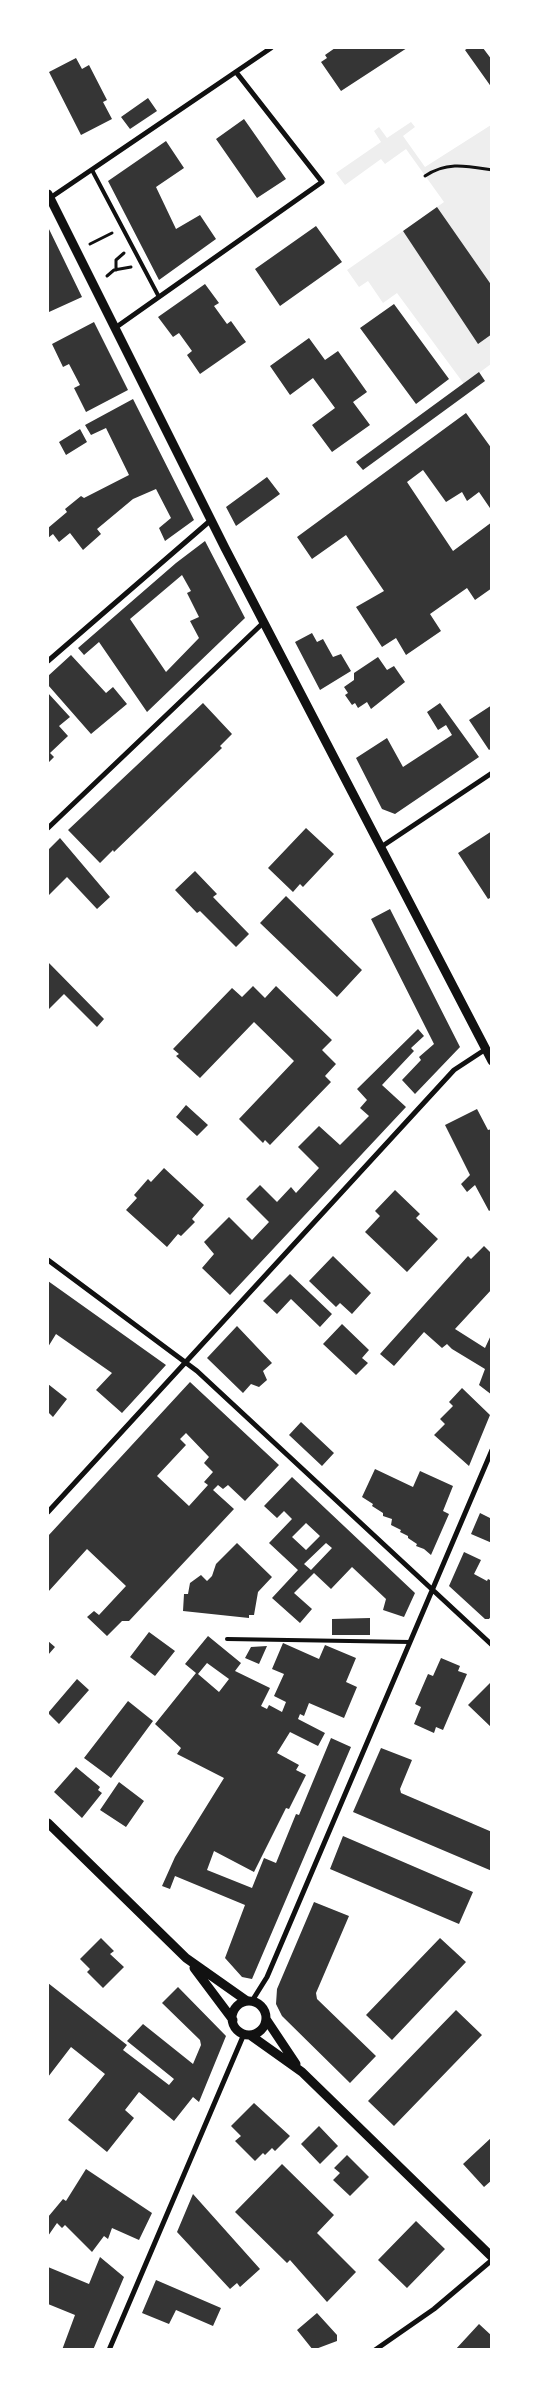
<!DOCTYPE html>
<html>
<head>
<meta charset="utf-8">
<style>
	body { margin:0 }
	#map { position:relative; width:539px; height:2397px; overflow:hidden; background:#fff; font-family:Quicksand,sans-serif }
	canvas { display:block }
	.frame { position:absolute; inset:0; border:49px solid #fff; pointer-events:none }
</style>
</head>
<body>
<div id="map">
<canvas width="539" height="2397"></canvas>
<div class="frame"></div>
</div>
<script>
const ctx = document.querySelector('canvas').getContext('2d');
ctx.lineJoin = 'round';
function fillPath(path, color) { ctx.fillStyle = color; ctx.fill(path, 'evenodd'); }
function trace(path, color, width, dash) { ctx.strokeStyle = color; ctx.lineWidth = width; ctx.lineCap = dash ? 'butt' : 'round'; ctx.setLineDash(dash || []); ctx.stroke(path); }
const green = new Path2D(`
	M411 122 415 127 403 136 425 167 491 125V286L437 207 444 202 406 149 385 164 381 159 345 185 336 173 381 142 374 131 379 127 387 138Z
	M403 231 478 343 491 334V364L464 384 397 293 383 303 368 281 359 287 347 270Z`);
const building = new Path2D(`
	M335 48H407L341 91 321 62 327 58 325 55Z
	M468 48H483L492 60V88L465 50Z
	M76 58 82 69 89 65 107 100 103 102 112 119 81 135 49 72Z
	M148 98 157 111 130 129 121 117Z
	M244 119 286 179 257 198 216 139Z
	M166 141 184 168 156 187 176 229 200 215 216 239 159 280 108 181Z
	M437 207 492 286V334L478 344 403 231Z
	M316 226 342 262 280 306 255 269Z
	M48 227 82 297 49 312 48 309Z
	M205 284 219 303 214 306 227 324 231 321 246 342 200 374 187 355 192 351 179 333 173 337 158 317Z
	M394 304 449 379 416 404 360 328Z
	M94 322 128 390 86 412 74 388 80 385 69 364 63 367 52 344Z
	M309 338 325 360 338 351 367 392 353 402 370 425 332 452 312 425 335 408 313 378 290 395 270 366Z
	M479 372 485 381 363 470 356 462Z
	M133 399 194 520 165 541 159 528 171 518 156 489 133 499 97 529 101 534 83 550 70 533 59 542 53 534 48 538V528L67 512 65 509 81 496 84 498 129 475 106 428 91 435 85 425Z
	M466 413 492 449V511L479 492 467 501 462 492 446 502 423 470 407 482 453 551 492 522V588L475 600 467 588 430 614 441 631 406 655 396 638 382 647 356 607 384 591 346 535 312 559 297 537Z
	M80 429 87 442 66 455 59 442Z
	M267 477 280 494 236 526 226 507Z
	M205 541 245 618 147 712 99 642 84 655 78 648 176 563ZM182 575 191 591 187 593 199 617 190 621 199 638 166 672 130 619Z
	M312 633 317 642 323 639 333 657 341 654 351 671 320 690 295 642Z
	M71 655 106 693 113 687 127 704 91 734 48 685V676Z
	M378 657 387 670 394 666 405 682 371 709 367 702 358 708 355 703 352 705 345 695 348 693 344 687 354 680V673Z
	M48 693 70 717 59 726 68 736 50 753 54 757 48 763Z
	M203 703 232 734 220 746 222 748 114 852 113 850 100 863 68 830Z
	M440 703 479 757 395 814 382 809 356 758 387 738 403 767 452 735 446 725 438 730 427 712Z
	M492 705V748L489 750 469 720Z
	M306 828 334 854 303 887 300 884 293 892 268 868Z
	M492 831V897L488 899 458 853Z
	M60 838 110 897 97 909 67 877 48 896V850Z
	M195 871 217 894 213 897 249 934 236 947 200 911 197 913 175 890Z
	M286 896 362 970 337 997 260 923Z
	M390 909 460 1047 415 1094 402 1080 421 1060 419 1057 434 1044 371 919Z
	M48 962 104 1019 97 1027 64 994 48 1010Z
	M253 986 265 998 276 986 332 1040 322 1050 336 1064 325 1076 331 1082 270 1145 265 1140 263 1143 239 1119 294 1061 254 1022 200 1078 176 1056 179 1054 173 1049 232 988 242 997Z
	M418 1029 424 1036 411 1048 414 1051 382 1085 406 1107 230 1295 202 1268 214 1254 204 1242 229 1217 252 1240 269 1222 246 1199 260 1185 277 1202 291 1187 296 1193 319 1168 298 1147 319 1126 340 1145 369 1116 360 1108 367 1100 357 1089Z
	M186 1105 208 1125 197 1136 176 1117Z
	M477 1109 488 1130 492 1129V1209L489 1211 475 1185 467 1192 461 1184 470 1175 445 1125Z
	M164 1168 204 1205 192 1219 195 1222 181 1236 178 1234 167 1247 126 1210 137 1198 134 1195 148 1179 151 1182Z
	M395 1190 420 1214 416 1218 438 1239 407 1272 365 1232 380 1216 375 1211Z
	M484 1246 492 1254V1289L455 1329 485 1348 492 1333V1395L479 1385 485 1369 452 1349 447 1344 442 1348 424 1332 394 1366 380 1354 468 1256 471 1259Z
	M333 1256 371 1293 352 1314 340 1303 336 1307 309 1281Z
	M290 1274 332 1314 320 1327 291 1299 277 1314 263 1301Z
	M48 1281 166 1365 122 1413 96 1390 112 1373 56 1334 48 1347Z
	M342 1324 369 1350 362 1358 368 1363 356 1375 323 1344Z
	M237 1326 272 1363 263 1371 267 1380 259 1387 251 1384 243 1393 207 1358Z
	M190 1382 279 1465 245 1501 228 1485 223 1489 218 1485 213 1490 234 1509 129 1621H122L107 1636 87 1617 94 1611 99 1615 126 1586 87 1549 48 1592V1536ZM186 1433 209 1457 204 1463 213 1472 204 1482 208 1485 189 1506 157 1476 186 1445 180 1439Z
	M48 1384 67 1399 53 1417 48 1412Z
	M462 1388 490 1415 469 1466 434 1435 445 1424 440 1419 453 1406 449 1402Z
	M301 1422 334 1453 322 1466 289 1435Z
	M375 1469 413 1487 420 1471 453 1486 443 1511 449 1514 431 1555 424 1549 416 1546 417 1544 408 1538V1536L400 1532 401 1530 391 1525 392 1519 383 1516V1513L372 1506 373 1504 362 1497Z
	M292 1477 415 1593 404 1617 383 1610 386 1599 352 1567 331 1589 314 1573 294 1593 312 1609 300 1623 272 1598 298 1570 269 1543 292 1519 284 1511 277 1518 264 1506ZM306 1523 320 1536 306 1550 292 1537ZM326 1543 332 1548 311 1570 304 1564Z
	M480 1513 492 1519V1543L471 1534Z
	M237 1543 272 1577 258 1592 254 1615H249V1618L183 1611 184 1594H188L190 1583 201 1575 207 1581 212 1576 216 1564Z
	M464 1552 481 1560 474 1574 487 1581 488 1579 492 1581V1615L489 1619H485L449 1586Z
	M370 1618V1635H332V1619Z
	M149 1632 175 1651 155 1676 130 1657Z
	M208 1636 241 1663 235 1671 270 1688 261 1706 267 1709 269 1705 282 1712 286 1702 274 1696 284 1674 272 1669 283 1643 319 1659 325 1645 356 1658 346 1682 357 1687 344 1718 309 1703 304 1716 300 1714 298 1719 325 1733 318 1746 290 1732 277 1753 299 1765 296 1770 306 1775 289 1809 286 1808 254 1872 214 1851 207 1870 252 1888 264 1858 276 1863 296 1814 299 1815 331 1738 351 1747 252 1979 242 1977 225 1958 245 1905 175 1876 170 1889 162 1886 175 1857 224 1778 177 1754 181 1748 155 1724 196 1673 185 1664ZM207 1663 229 1679 219 1692 198 1674Z
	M48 1641 55 1647 48 1655Z
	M267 1646 259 1664 245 1658 251 1647Z
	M441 1658 460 1666 458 1671 467 1674 443 1730 436 1727 434 1733 414 1724 421 1707 415 1704 428 1674 433 1676Z
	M77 1679 89 1690 59 1724 48 1713Z
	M492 1681V1728L468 1705Z
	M128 1701 153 1721 111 1778 84 1758Z
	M381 1748 412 1760 400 1789 401 1793 492 1832V1871L353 1812Z
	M76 1767 100 1787 98 1790 102 1793 82 1818 54 1792Z
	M119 1782 144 1801 126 1827 100 1810Z
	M343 1836 473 1892 459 1924 330 1869Z
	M314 1902 349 1916 316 1993 317 1999 376 2056 350 2083 282 2016 276 2004 277 1989Z
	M101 1938 114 1951 110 1954 124 1967 103 1988 87 1972 90 1969 80 1959Z
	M440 1938 466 1962 392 2040 366 2015Z
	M48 1983 127 2045 123 2050 169 2085 174 2079 127 2041 143 2024 193 2064 201 2045 200 2040 162 2003 178 1987 226 2036 199 2102 193 2097 174 2121 139 2092 125 2110 134 2118 107 2152 68 2120 105 2074 71 2047 48 2077Z
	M456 2010 482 2035 394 2126 368 2101Z
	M254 2103 290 2136 275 2151 272 2148 265 2155 263 2153 255 2161 235 2141 241 2136 231 2126Z
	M319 2126 338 2146 320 2164 301 2144Z
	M492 2137V2180L484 2187 463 2164Z
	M347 2155 369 2177 350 2196 333 2180 340 2173 334 2168Z
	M282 2164 334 2215 317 2233 356 2272 327 2302 290 2260 287 2263 235 2212Z
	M86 2169 152 2213 139 2240 112 2228 108 2239 104 2236 92 2252 65 2225 62 2228 57 2223 48 2236V2217L63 2199 66 2201Z
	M193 2194 260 2269 240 2287 237 2283 230 2289 177 2232Z
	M416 2221 445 2249 407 2288 378 2260Z
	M100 2257 124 2277 93 2350H62L75 2315 48 2304V2267L89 2284Z
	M156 2280 221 2308 213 2326 176 2310 169 2324 142 2313Z
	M317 2313 337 2335V2341L313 2350 297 2330Z
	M479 2324 492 2336V2350H455Z`);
const path = new Path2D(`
	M425 176C447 161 467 166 492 170
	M90 244 112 233
	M116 270V260L124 253
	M107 276 114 270 131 267`);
const service = new Path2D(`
	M92 170 159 297
	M227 1639 410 1642`);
const minor = new Path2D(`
	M50 198 271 48
	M115 328 322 182 236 72
	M48 661 211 520
	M48 828 264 622
	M381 847 492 773
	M48 1260 197 1371 492 1645
	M48 1512 454 1070 486 1049
	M252 2001 267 1977 492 1450
	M109 2350 244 2034
	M375 2350 434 2309 492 2260`);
const tertiary = new Path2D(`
	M48 194 225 548 492 1061
	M48 1823 186 1958 247 2001
	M194 1968 233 2020
	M232 2018a17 17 0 1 1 34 0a17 17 0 1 1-34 0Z
	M266 2019 296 2064
	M250 2035 302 2072 492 2257`);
fillPath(green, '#eee');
fillPath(building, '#353535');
trace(path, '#111', 3);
trace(service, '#111', 4);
trace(minor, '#111', 5);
trace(tertiary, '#111', 9);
</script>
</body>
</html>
